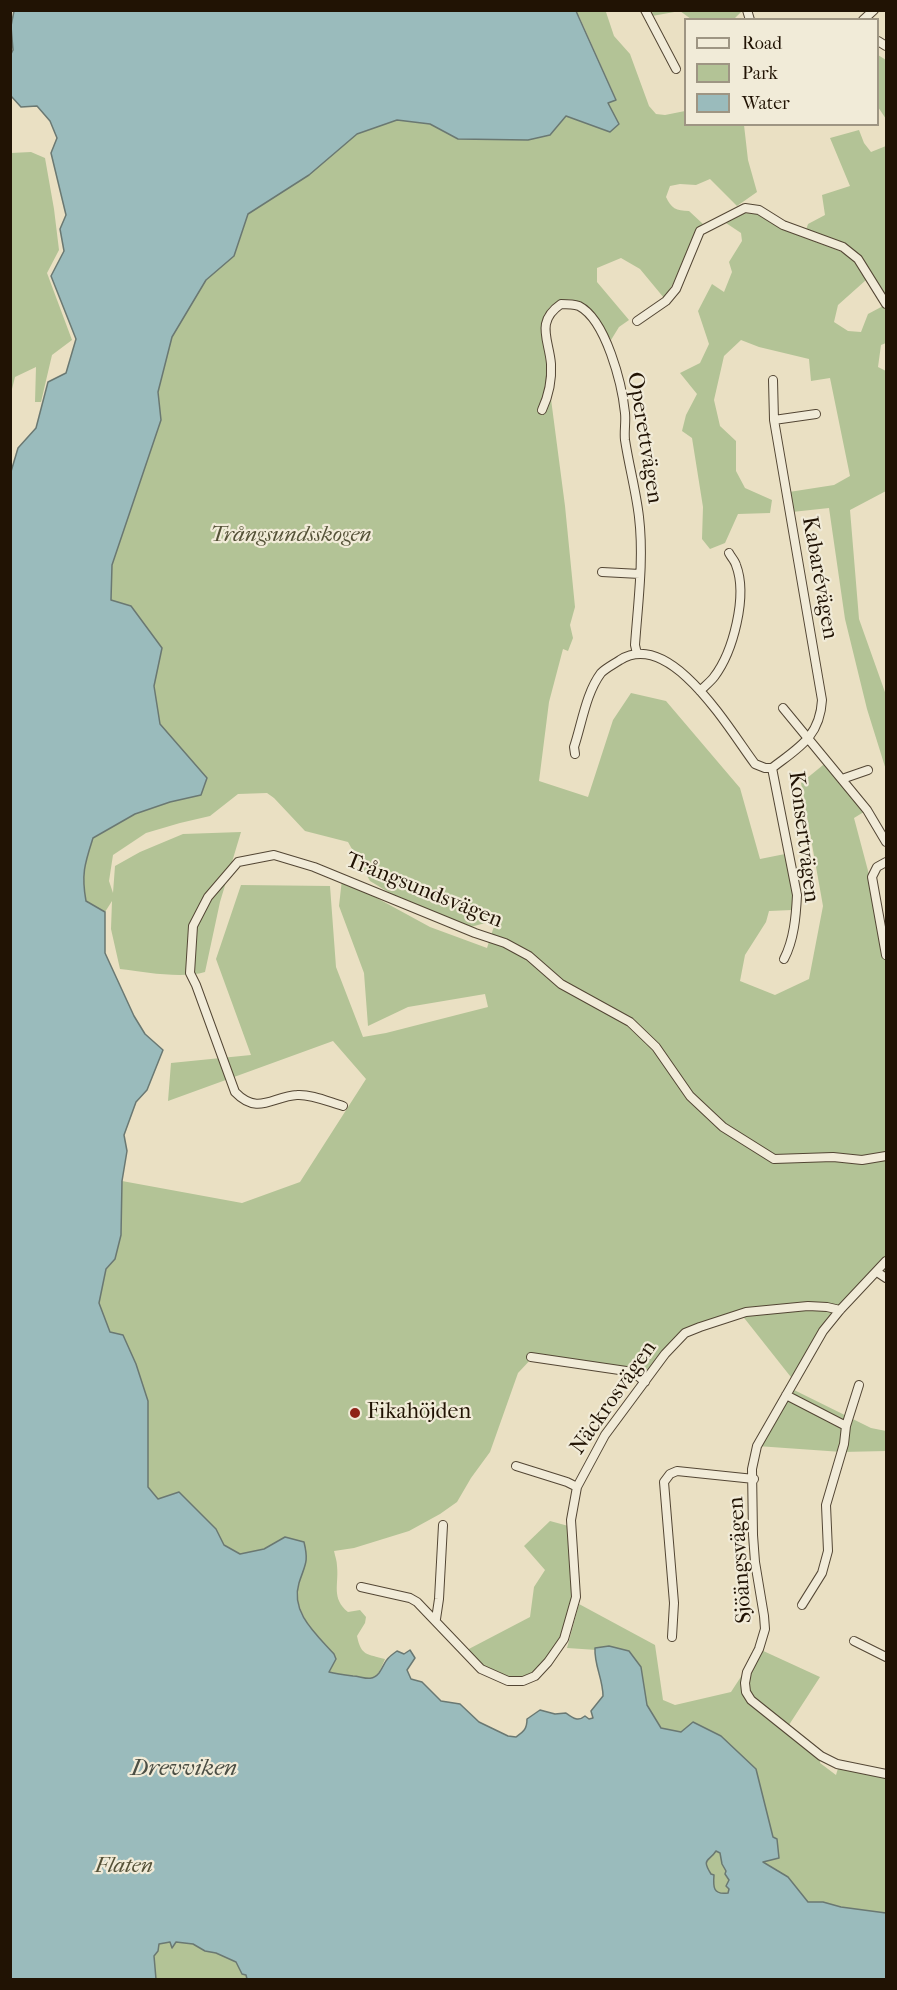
<!DOCTYPE html>
<html>
<head>
<meta charset="utf-8">
<style>
	body { margin:0 }
	#map { position:relative; width:897px; height:1990px; overflow:hidden; background:#eae0c3; font-family:"IM FELL French Canon",serif }
	canvas { display:block }
	.frame { position:absolute; inset:0; border:12px solid #211304; pointer-events:none }
	.legend { position:absolute; left:684px; top:18px; width:195px; height:108px; box-sizing:border-box; background:#f1ebd8; border:2px solid #9e9583; margin:0; padding:8px 10px; list-style:none; font-size:18px; color:#211304 }
	.legend li { display:flex; align-items:center; gap:12px; height:30px }
	.legend b { width:30px; border:2px solid #9e9583 }
</style>
</head>
<body>
<div id="map">
<canvas width="897" height="1990"></canvas>
<div class="frame"></div>
<ul class="legend">
<li><b style="height:8px;background:#f1ebd8"></b>Road</li>
<li><b style="height:16px;background:#b3c396"></b>Park</li>
<li><b style="height:16px;background:#9abbbc"></b>Water</li>
</ul>
</div>
<script>
const ctx = document.querySelector('canvas').getContext('2d');
ctx.lineJoin = 'round';
function fillPath(path, color) { ctx.fillStyle = color; ctx.fill(path, 'evenodd'); }
function trace(path, color, width, dash) { ctx.strokeStyle = color; ctx.lineWidth = width; ctx.lineCap = dash ? 'butt' : 'round'; ctx.setLineDash(dash || []); ctx.stroke(path); }
function write(font, color, halo, rows, align = 'center') {
  ctx.font = font + ' "IM FELL French Canon",serif'; ctx.lineWidth = 4.5; ctx.setLineDash([]); ctx.textBaseline = 'middle'; ctx.strokeStyle = halo; ctx.fillStyle = color; for (const [text, x, y, turn = 0] of rows) {
    ctx.save(); ctx.translate(x, y); ctx.rotate((+turn || 0) * Math.PI / 180); ctx.textAlign = isNaN(turn) ? turn : align; if (halo) ctx.strokeText(text, 0, 0); ctx.fillText(text, 0, 0); ctx.restore();
  }
}
const green = new Path2D(`
	M534 11H610L606 12 614 36 630 54 649 106 656 114 665 115 685 111 686 124 744 125 748 160 757 192 737 206 710 179 696 185 680 184 670 186 666 197C671 208 676 211 689 211L703 224 697 229 673 284 664 298 640 269 621 258 597 268V282L629 320 619 327 611 340C603 327 594 312 581 303 566 294 547 304 543 319 541 325 542 332 543 338L565 506 575 607 570 625 573 638 568 651 563 649 549 702 539 781 588 797 613 720 631 693 666 701 740 788 760 859 785 854 793 895 792 910 769 911 766 922 745 955 740 981 775 995 809 979 823 906 801 783 828 761 867 810 854 818 871 882 886 965V1278L877 1272 840 1310 794 1381 741 1314 685 1333 645 1382 633 1372 533 1357 518 1373 490 1452 471 1478 457 1502 440 1514 409 1531 354 1548 334 1551C335 1556 337 1561 337 1566 339 1585 331 1598 348 1612L360 1610 366 1617 365 1623 357 1636C361 1656 367 1654 385 1659 381 1668 378 1679 367 1679 362 1679 357 1676 353 1676 345 1675 337 1674 329 1672L336 1659 334 1654 307 1624 296 1598 299 1584 150 1612 10 1336 99 1303 106 1269 115 1259 121 1235 122 1181 242 1203 300 1182 366 1079 333 1041 168 1101 171 1063 251 1055 216 959 241 885 330 886 336 967 363 1037 386 1033 488 1007 485 994 408 1007 368 1026 364 973 339 906 342 879 430 927 487 948 496 920 467 928 428 916 370 881 348 842 305 831 274 798 267 793 238 794 210 816 180 823 146 833 113 855 109 881 113 893 115 866 140 852 183 834 241 832 220 902 205 972C181 979 145 972 120 969L111 929 112 901 105 912 86 901C81 874 85 864 93 838L135 814 170 802 201 795 29 731 166 146 417 28 487 140H528L550 135 566 116 611 132 607 103 616 99 579 16Z
	M650 11H742L733 20 691 19 680 11 652 16Z
	M878 55 886 60V119L878 107Z
	M859 130 864 143 871 152 886 146V304L858 259 805 233 808 224 825 215 822 195 850 186 830 138Z
	M31 152 45 158 54 209 59 250 47 273 72 340 52 355 41 402H35L36 367 15 377 10 397 11 153Z
	M745 213 758 214 781 229 840 251 853 260 866 280 838 305 834 322 848 331 861 332 868 314 883 306 886 311V343L881 345 878 367 886 371V491L850 510 859 619 886 695V770L867 709 845 619 829 508 792 512 789 492 834 485 850 476 830 378 811 381 809 359 759 347 741 340 724 356 714 400 720 426 736 441V471L745 488 772 500 770 513 738 514 725 543 710 549 702 539 703 507 692 438 682 431 686 415 697 394 680 373 700 363 709 344 698 311 712 284 724 292 732 272 729 262 742 241 741 233 726 223Z
	M790 1388 871 1428 886 1431V1451L842 1452 757 1446Z
	M550 1521 572 1527 577 1588 557 1652 523 1681 481 1669 465 1651 530 1617 534 1587 545 1570 524 1546Z
	M579 1604 655 1645 663 1700 675 1705 731 1692 759 1649 820 1677 787 1728 821 1756 820 1763 836 1775 839 1765 886 1774V1979H11L10 1669 627 1766 597 1650 567 1648Z`);
const water = new Path2D(`
	M576 11 616 100 608 103 619 124 610 132 566 116 550 135 528 140 458 139 430 124 397 120 357 134 309 175 248 214 234 256 206 280 172 337 158 392 161 420 112 565 111 600 131 606 162 648 154 686 160 724 207 778 201 795 170 802 135 814 93 838C85 863 81 874 86 901L105 912V953L134 1016 145 1034 163 1050 147 1090 136 1102 124 1135 127 1151 122 1181 121 1235 115 1259 106 1269 99 1303 110 1332 123 1335 136 1364 148 1401V1487L158 1499 179 1492 216 1529 224 1545 240 1554 264 1549 285 1537 304 1542C309 1563 305 1564 299 1583 290 1612 316 1634 334 1654L336 1659 329 1672C337 1674 345 1675 353 1676 362 1676 371 1683 379 1673 387 1661 383 1661 397 1651L404 1654 410 1650 415 1658 407 1670 411 1679 422 1682 441 1701 460 1704 479 1722 508 1736 516 1737C524 1731 527 1729 527 1719L540 1710 555 1714 566 1713C573 1718 578 1722 585 1716L589 1719 593 1718 591 1711 603 1696C603 1679 594 1665 595 1648L609 1646 629 1651 641 1667 647 1705 661 1728 681 1732 693 1722 721 1736 756 1769 773 1837 777 1839 779 1858 763 1862 788 1877 808 1902H823L841 1907 886 1913V1979H247L246 1975 242 1974 236 1962 216 1953 205 1951 193 1944 176 1942 172 1948 170 1942 159 1944 158 1951 154 1956 156 1979H11L10 475 18 448 36 428 48 382 66 373 76 339 51 276 64 251 60 229 66 215 51 153 57 138 50 121 37 106 21 107 11 96V54L13 50 11 26 14 11ZM716 1851 720 1853 722 1864 726 1871 725 1874 729 1880 726 1886 729 1889 728 1893C713 1895 713 1887 714 1875L711 1874C701 1858 709 1862 716 1851Z`);
const minor = new Path2D(`
	M645 10 676 69
	M747 10 750 20
	M863 20 874 10
	M878 41 886 46
	M637 321 666 301 676 289 700 231 745 208 759 210 783 225 843 247 858 259 886 304
	M773 380 774 420 822 700C820 737 798 748 772 768L797 895C796 916 794 940 784 959
	M542 410C549 395 552 381 551 364 549 339 535 322 561 304 566 304 573 304 579 306 606 320 622 384 625 413 626 422 624 431 625 440 629 466 636 491 639 517 644 559 638 602 635 645L637 654
	M774 420 816 414
	M602 572 640 574
	M700 691C705 686 710 682 714 677 733 652 748 596 736 565 735 561 731 557 729 553
	M783 708 867 810 886 842
	M575 754 574 747C582 723 586 693 601 673 606 668 614 664 620 660 671 628 730 731 755 764L765 768H772
	M842 779 868 770
	M886 862 877 867 872 877 886 955
	M343 1106C329 1102 311 1094 297 1095 273 1096 258 1116 235 1092L196 985 190 973 193 926 208 897 238 862 274 855 314 867 475 933 505 943 529 956 561 984 630 1022 656 1047 690 1096 723 1127 774 1159 833 1157 862 1160 886 1156
	M886 1261 840 1310 823 1331 757 1446 752 1469 753 1535 755 1562 764 1616 765 1629 759 1649 747 1672 745 1683 746 1692 751 1700 821 1756 837 1764 886 1774
	M877 1272 886 1278
	M531 1357 633 1372 645 1382
	M786 1395 846 1426
	M516 1466 567 1482 577 1487
	M361 1587 410 1598 417 1602 481 1669 508 1681H523L535 1676 548 1662 564 1639 576 1597 571 1520 577 1487 605 1435 665 1354 685 1333 700 1327 746 1312 808 1306 827 1307 840 1310
	M802 1605 822 1573 828 1551 826 1505 844 1444 846 1426 859 1385
	M436 1619 439 1599 443 1525
	M672 1637 674 1603 664 1482 670 1474 677 1471 754 1479
	M854 1641 886 1657`);
const markers = [
	[355,1413,6,"#8f2418"]
];
const streetNames = [
	["Operettvägen",644,438,81],
	["Kabarévägen",819,578,80],
	["Konsertvägen",803,837,83],
	["Trångsundsvägen",424,891,22],
	["Näckrosvägen",614,1398,-55],
	["Sjöängsvägen",741,1560,-94]
];
const parkNames = [
	["Trångsundsskogen",291,536],
	["Flaten",124,1867]
];
const poiNames = [
	["Fikahöjden",367,1413]
];
const waterNames = [
	["Drevviken",184,1769]
];
fillPath(green, '#b3c396');
fillPath(water, '#9abbbc');
trace(water, '#6a7872', 1.5);
trace(minor, '#534634', 10);
trace(minor, '#f1ebd8', 8);
for (const [x, y, r, color] of markers) { const dot = new Path2D(); dot.arc(x, y, r, 0, 2 * Math.PI); ctx.fillStyle = color; ctx.fill(dot); trace(dot, '#f1ebd8', 2); }
write('22px', '#211304', '#f1ebd8', streetNames);
write('italic 22px', '#545137', '#f1ebd8', parkNames);
write('22px', '#211304', '#f1ebd8', poiNames, 'left');
write('italic 24px', '#4b4e44', '#f1ebd8', waterNames);
</script>
</body>
</html>
